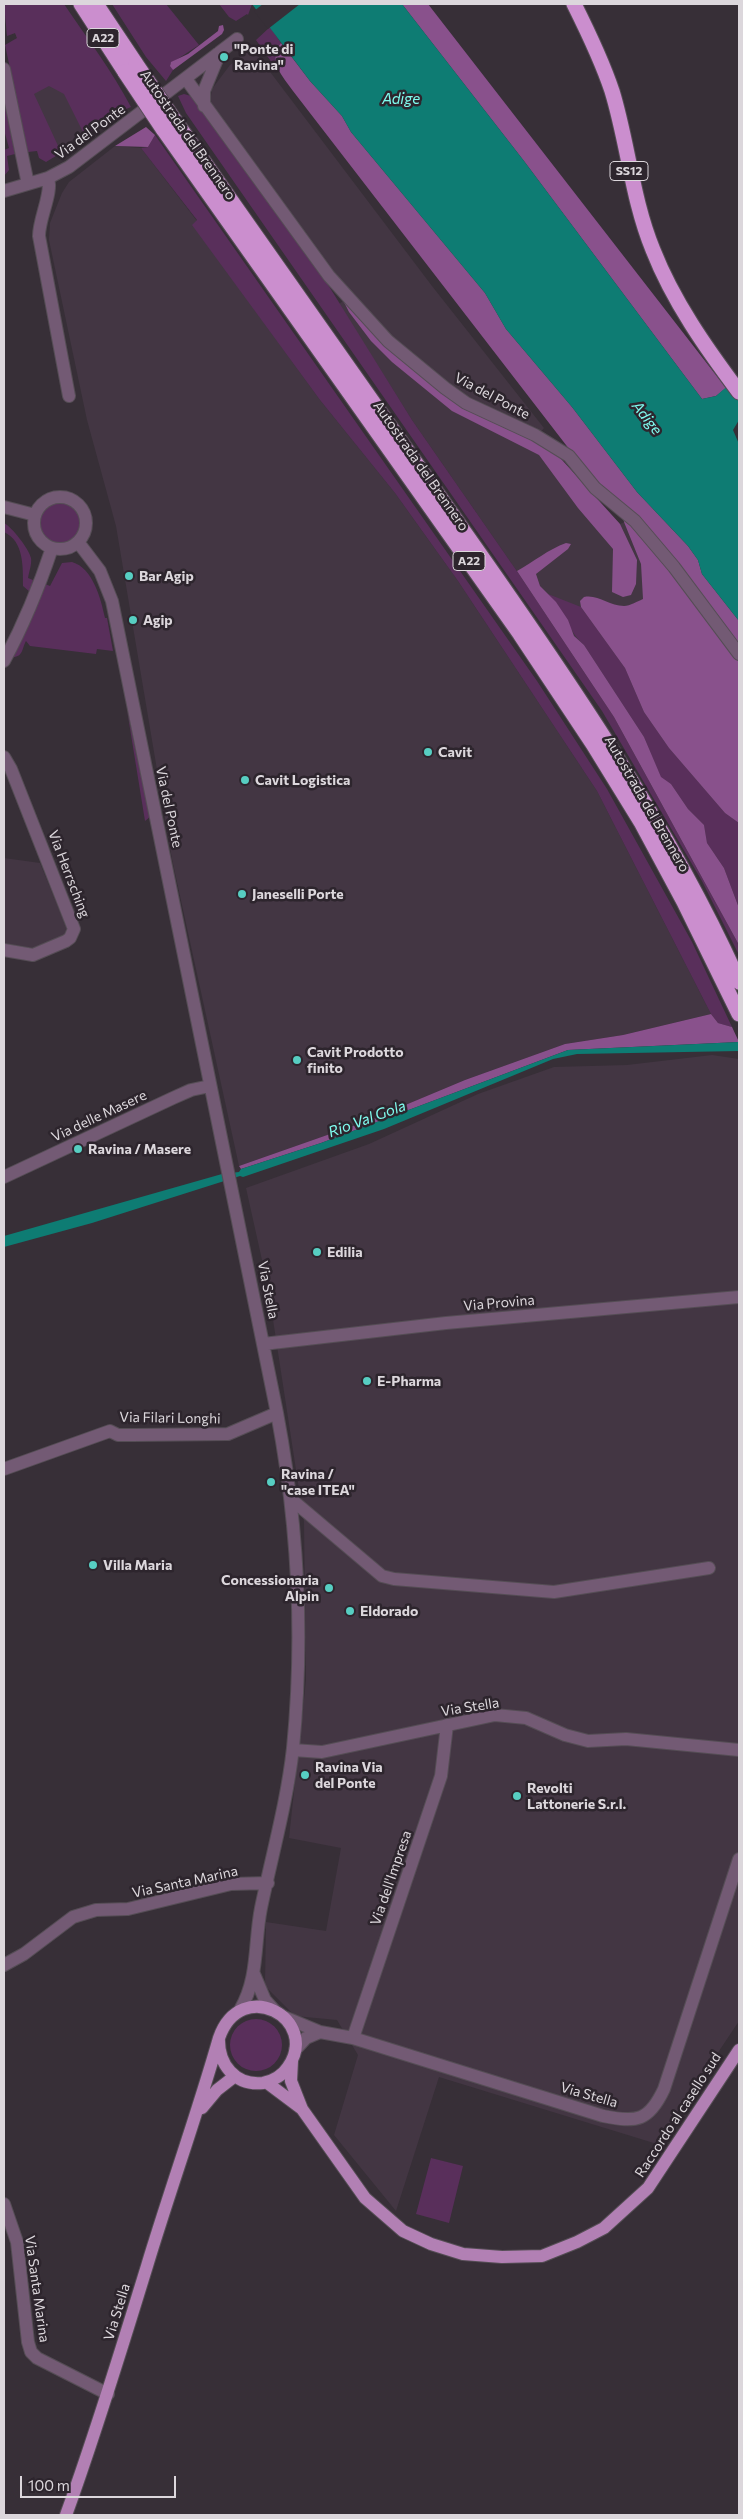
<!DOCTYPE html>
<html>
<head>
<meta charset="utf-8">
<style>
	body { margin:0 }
	#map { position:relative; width:743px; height:2519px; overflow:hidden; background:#372f37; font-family:Commissioner,sans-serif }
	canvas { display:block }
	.frame { position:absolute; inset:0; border:5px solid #dcd7dc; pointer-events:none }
	.scale { position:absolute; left:20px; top:2476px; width:156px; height:22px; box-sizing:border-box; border:2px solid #dcd7dc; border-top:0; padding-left:6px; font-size:15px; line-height:18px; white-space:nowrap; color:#dcd7dc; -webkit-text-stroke:4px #2d252d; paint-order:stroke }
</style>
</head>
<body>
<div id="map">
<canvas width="743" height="2519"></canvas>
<div class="frame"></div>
<div class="scale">100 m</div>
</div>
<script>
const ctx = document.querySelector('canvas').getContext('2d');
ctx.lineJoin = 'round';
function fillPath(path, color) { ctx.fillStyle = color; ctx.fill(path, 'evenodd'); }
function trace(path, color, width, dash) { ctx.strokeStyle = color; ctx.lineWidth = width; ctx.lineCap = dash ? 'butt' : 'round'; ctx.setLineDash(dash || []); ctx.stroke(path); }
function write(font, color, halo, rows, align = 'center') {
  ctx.font = font + ' Commissioner,sans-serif'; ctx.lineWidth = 5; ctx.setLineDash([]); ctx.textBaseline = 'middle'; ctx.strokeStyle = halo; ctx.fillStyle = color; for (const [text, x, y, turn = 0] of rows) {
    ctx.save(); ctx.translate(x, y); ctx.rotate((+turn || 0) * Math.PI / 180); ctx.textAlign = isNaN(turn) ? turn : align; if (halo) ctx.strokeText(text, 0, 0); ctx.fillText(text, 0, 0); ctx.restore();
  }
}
const built = new Path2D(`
	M4 4H38L85 136 79 141 76 137 71 141 74 145 50 153 17 38 15 33 7 36Z
	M252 48 432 286 544 428 539 434 468 400 404 350 325 265 210 102 212 89 230 65Z
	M115 146 141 148 197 221 193 225 320 400 395 493 458 581 597 791 711 1014 623 1035 565 1044 465 1080 367 1121 239 1166 172 859 116 526 87 420 49 240 50 223 62 193 69 182Z
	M346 299 431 381 553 450 620 524 631 519 739 657V839L698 868 614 717 521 577 412 420 339 304Z
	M4 858 40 863 67 929 64 935 33 948 4 943Z
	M712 1055 739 1059V2021L657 2144 439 2077 396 2211 334 2135 358 2055 337 2020 295 2016 265 1986 266 1922 326 1931 341 1848 289 1838 306 1680 304 1522 268 1287 246 1188 369 1144 478 1094 554 1067 627 1065Z`);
const green = new Path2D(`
	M4 4H64C87 38 112 71 131 107L119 112 85 136 64 94 49 86 34 94 60 150 74 145 46 162 39 158 37 151 28 152 5 45 17 38 15 33 7 36Z
	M112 4H166L199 45 170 64 173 70 166 81 146 57Z
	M219 4H252L248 15 247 14 236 21 229 17Z
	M270 27 281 43 276 53 277 70 256 40Z
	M184 94 191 96 317 267 412 420 521 577 614 717 739 945V955L702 881 602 711 186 113 178 96Z
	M4 95 15 154 7 156 9 170 4 176V150L9 148 4 130Z
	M155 135 537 681 607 789 692 942 732 1027 718 1023 711 1014 597 791 458 581 395 493 320 400 192 225 197 220 141 148 148 147Z
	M40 523a20 20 0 1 1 40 0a20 20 0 1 1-40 0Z
	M4 523C12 527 29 549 31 558 32 564 29 572 28 578L33 580 30 592 23 586C23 567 24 541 4 532Z
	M72 562C93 568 101 599 105 618H107L113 651 97 649 96 654 30 646 26 641C22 648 23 657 13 657L45 584 50 586 62 563Z
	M548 594 581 607 625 668 644 712 669 748 725 813 739 823V908L724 868 707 843 704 825 688 809 671 784 661 778 644 737 584 645C568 631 564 609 548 594Z
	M127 710 150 817 145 821Z
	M230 2045a26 26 0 1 1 52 0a26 26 0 1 1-52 0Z
	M431 2158 463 2166 449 2223 416 2214Z`);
const forest = new Path2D(`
	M402 4H428L726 388 716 396 702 399 524 161Z
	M223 25 224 30 222 34 173 70 170 66 171 62 188 54 218 31 219 26Z
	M281 43 310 81 342 116 351 132 485 293 506 329 572 407 637 492 688 546 698 560 702 574 739 621V647L593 480 293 91C283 77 267 60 281 43Z
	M146 127 155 135 148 147 115 146Z
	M343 300 431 381 553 450 620 524 637 560 636 584 631 595 623 597 612 592 613 549 578 508 539 455 452 411 392 362 371 341 349 312Z
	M624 514 739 657V823L725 813 669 748 644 712 625 668 581 607 580 601 584 597C598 594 609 606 624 606 630 606 638 601 643 599L641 564 624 522 623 516Z
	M566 543 571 544 568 549 536 574 540 586 556 602 568 620 574 636 584 645 644 737 661 777 671 784 688 809 704 825 707 843 724 868 739 908V945L614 717 517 571C533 562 549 549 566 543Z
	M711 1014 718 1023 732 1027 739 1042 568 1050 321 1143 241 1169 239 1166 367 1121 465 1080 565 1044 623 1035Z`);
const water = new Path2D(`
	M252 4H402L524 161 702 399 716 396 739 376V420L733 430 739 444V621L702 574 698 560 688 546 637 492 572 407 506 329 485 293 351 132 342 116 310 81Z
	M739 1042V1051L577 1054 553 1059 384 1129 243 1177 240 1176 92 1223 4 1247V1236L222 1174 239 1172 241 1169 321 1143 568 1050Z`);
const pier = new Path2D(`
	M263 4H300L268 29 254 11Z`);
const minor = new Path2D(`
	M4 69 28 184
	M186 79 329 276 388 341 445 388 466 403 535 435 569 456 595 488 635 521 674 567 739 654
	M204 106V91L220 52
	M48 178C53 192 39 218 39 236L69 396
	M4 191 48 178 69 167 237 39
	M34 523a26 26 0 1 1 52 0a26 26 0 1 1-52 0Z
	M4 507 35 515
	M78 542 100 571 112 601 277 1413C298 1524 304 1636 293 1748 287 1802 272 1855 261 1908 254 1943 259 1978 240 2010
	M4 661C24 624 39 587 52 548
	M4 757 11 769 74 929 70 938 66 941 33 955 4 950
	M4 1177 173 1098 191 1090 210 1086
	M263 1344 446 1323 739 1297
	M4 1469 110 1431 118 1435H133L228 1434 277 1413
	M291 1499 382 1576 394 1579 554 1592 709 1568
	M293 1750 322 1752 495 1715 526 1718 565 1735 588 1741 626 1739 739 1750
	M4 1965 24 1954 73 1917 96 1910 128 1909 231 1884 268 1883
	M254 1974 265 2000 275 2011
	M284 2017 320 2032 353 2038 603 2116C637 2123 649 2121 664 2089L739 1859
	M353 2038 441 1776 447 1725
	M295 2050 306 2038 320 2032
	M4 2204 17 2242 28 2342 31 2352 37 2358 108 2394`);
const major = new Path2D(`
	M292 2061 291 2081 302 2109
	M266 2082 302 2109 365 2198 403 2231 431 2244 463 2254 502 2257 542 2256 577 2242 604 2228 648 2188 739 2050
	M202 2108 217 2090 235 2076
	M66 2515C96 2433 121 2350 147 2266 170 2190 197 2115 219 2038 241 1975 321 2019 288 2067 283 2075 273 2081 263 2083 235 2086 218 2064 219 2038`);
const highway = new Path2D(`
	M81 4 125 72
	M96 4 136 64
	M574 4C588 32 602 61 612 91 628 143 632 199 653 250 673 301 706 348 739 392
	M175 121C276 265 378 408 479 553 575 690 670 829 739 982
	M163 129 520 634 593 744 641 822 684 902 739 1014`);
const highwayBridge = new Path2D(`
	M136 64 175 121
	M125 72 163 129`);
const markers = [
	[224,57,5,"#57cec2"],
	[129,576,5,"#57cec2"],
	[133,620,5,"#57cec2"],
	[428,752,5,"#57cec2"],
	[245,780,5,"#57cec2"],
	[242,894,5,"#57cec2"],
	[297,1060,5,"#57cec2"],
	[78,1149,5,"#57cec2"],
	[317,1252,5,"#57cec2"],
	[367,1381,5,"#57cec2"],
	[271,1482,5,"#57cec2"],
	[93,1565,5,"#57cec2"],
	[329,1588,5,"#57cec2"],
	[350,1611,5,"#57cec2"],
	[305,1775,5,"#57cec2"],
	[517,1796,5,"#57cec2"]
];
const shields = [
	[103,38,32],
	[629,171,38],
	[469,561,32]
];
const shieldNames = [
	["A22",103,38],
	["SS12",629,171],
	["A22",469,561]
];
const poiNames = [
	["\"Ponte di",234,49],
	["Ravina\"",234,65],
	["Bar Agip",139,576],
	["Agip",143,620],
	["Cavit",438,752],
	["Cavit Logistica",255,780],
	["Janeselli Porte",252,894],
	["Cavit Prodotto",307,1052],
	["finito",307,1068],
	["Ravina / Masere",88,1149],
	["Edilia",327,1252],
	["E-Pharma",377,1381],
	["Ravina /",281,1474],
	["\"case ITEA\"",281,1490],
	["Villa Maria",103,1565],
	["Concessionaria",319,1580,"right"],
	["Alpin",319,1596,"right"],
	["Eldorado",360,1611],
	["Ravina Via",315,1767],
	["del Ponte",315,1783],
	["Revolti",527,1788],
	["Lattonerie S.r.l.",527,1804]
];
const streetNames = [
	["Via del Ponte",90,132,-36],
	["Autostrada del Brennero",188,135,55],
	["Via del Ponte",492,396,28],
	["Autostrada del Brennero",421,466,55],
	["Autostrada del Brennero",647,804,60],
	["Via del Ponte",169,807,78],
	["Via Herrsching",69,874,69],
	["Via delle Masere",99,1116,-25],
	["Via Stella",268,1290,79],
	["Via Provina",499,1303,-5],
	["Via Filari Longhi",170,1418,1],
	["Via Stella",470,1707,-9],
	["Via dell'Impresa",391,1878,-71],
	["Via Santa Marina",185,1882,-12],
	["Via Stella",589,2095,16],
	["Raccordo al casello sud",678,2115,-57],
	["Via Santa Marina",37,2289,82],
	["Via Stella",117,2312,-73]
];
const waterNames = [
	["Adige",401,99],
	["Adige",647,418,52],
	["Rio Val Gola",367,1119,-20]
];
fillPath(built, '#433643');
fillPath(green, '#592f5b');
fillPath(forest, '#89518c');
fillPath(water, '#0e7c73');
fillPath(pier, '#372f37');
trace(minor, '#554d55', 14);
trace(major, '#554d55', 14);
trace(highway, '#554d55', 17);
trace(minor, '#735a74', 12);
trace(major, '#b280b4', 12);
trace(highway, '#cb8ece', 15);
trace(highwayBridge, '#554d55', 17, []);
trace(highwayBridge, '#cb8ece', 15);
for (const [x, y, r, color] of markers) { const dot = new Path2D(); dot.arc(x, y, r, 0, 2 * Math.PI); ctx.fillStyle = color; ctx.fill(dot); trace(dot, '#2d252d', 2); }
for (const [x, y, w] of shields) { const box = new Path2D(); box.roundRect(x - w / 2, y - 9.5, w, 19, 4); ctx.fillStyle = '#2d252d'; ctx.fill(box); trace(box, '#dcd7dc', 1); }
write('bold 12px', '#dcd7dc', null, shieldNames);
write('bold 14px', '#dcd7dc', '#2d252d', poiNames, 'left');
write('14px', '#dcd7dc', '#2d252d', streetNames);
write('italic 15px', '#80fcef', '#2d252d', waterNames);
</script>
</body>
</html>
